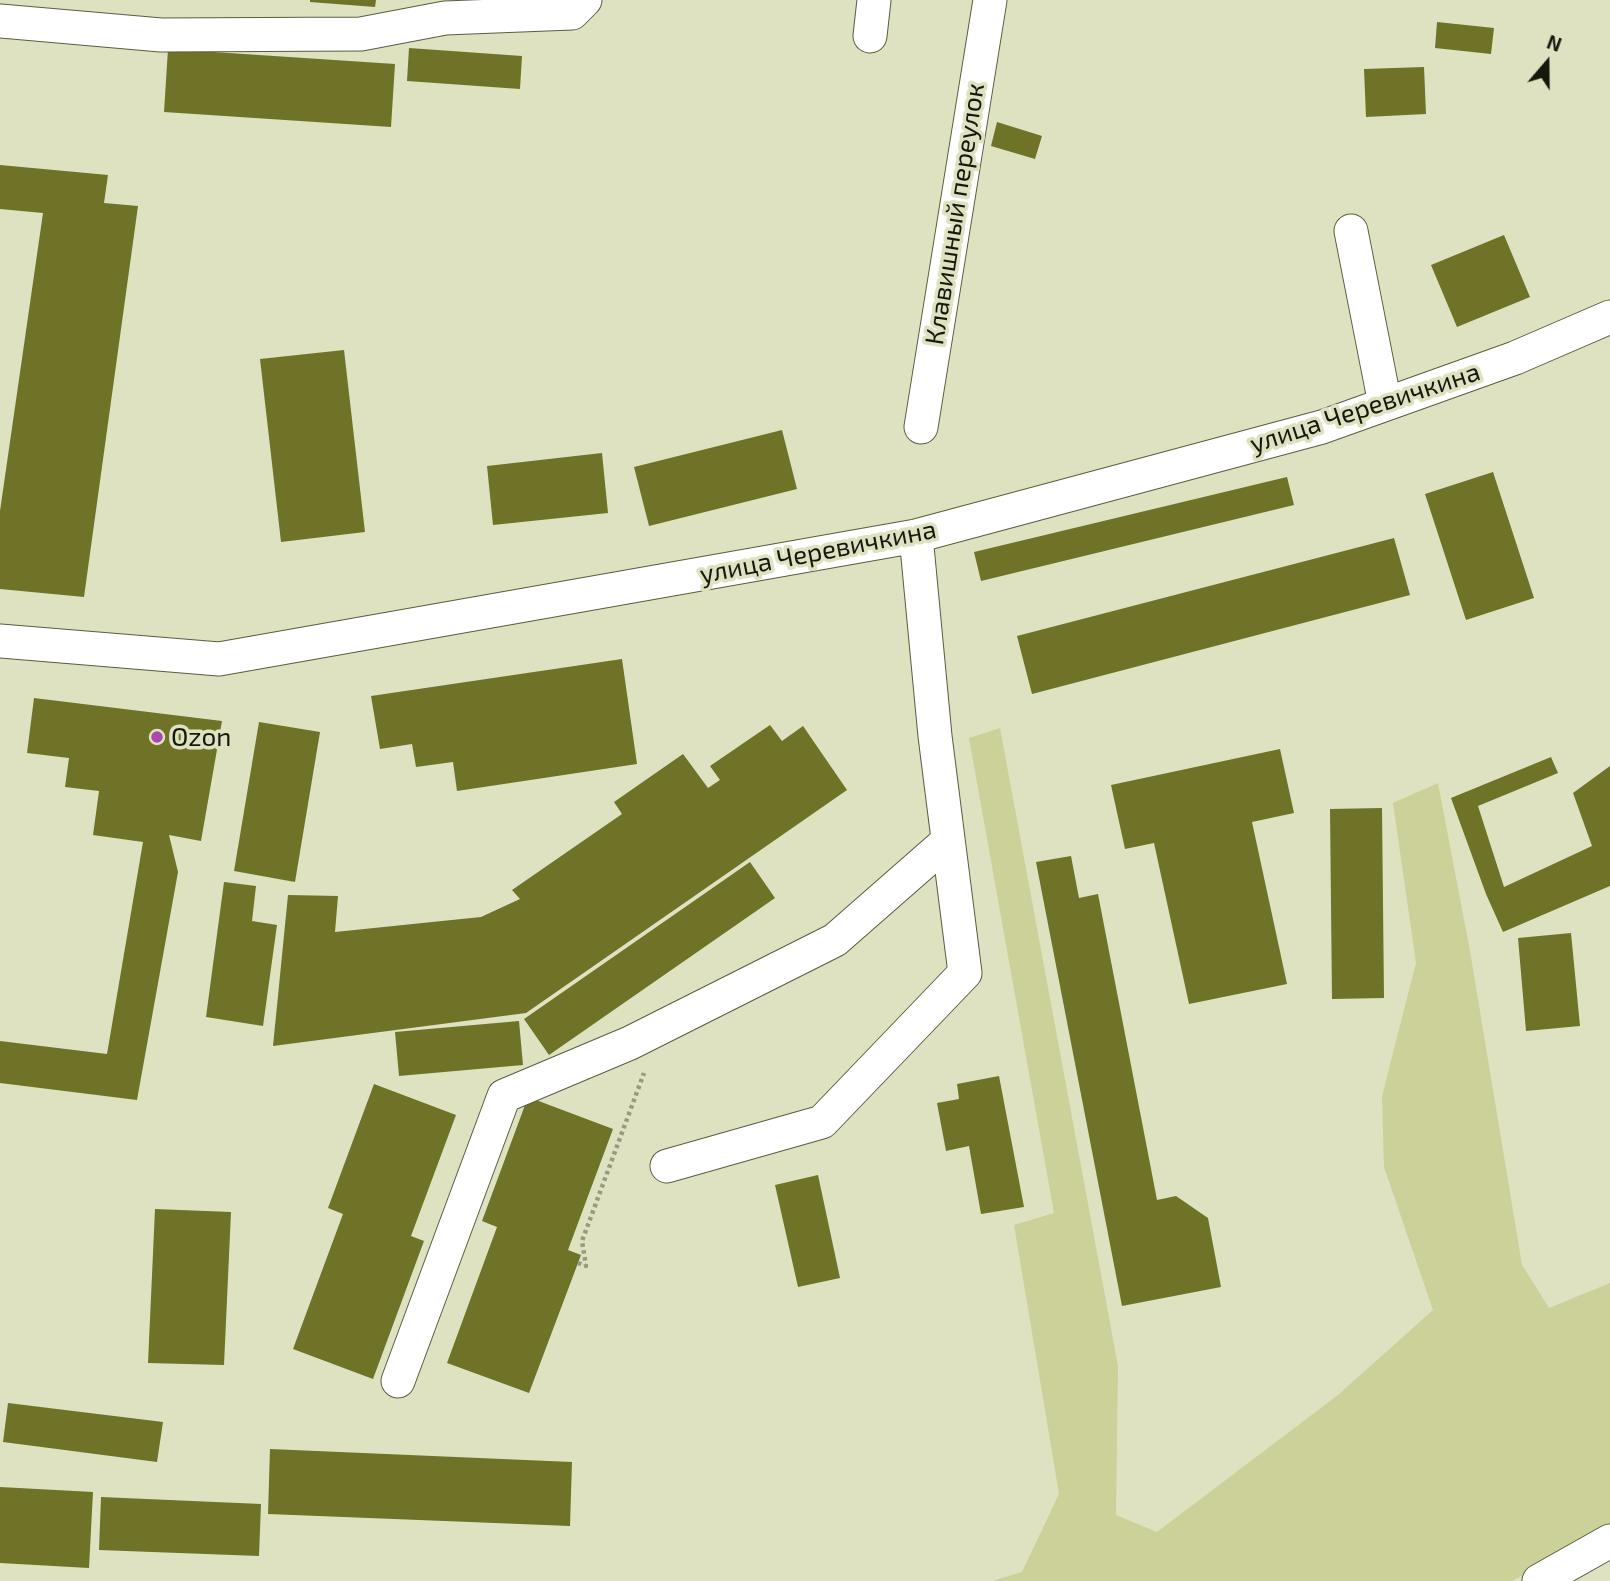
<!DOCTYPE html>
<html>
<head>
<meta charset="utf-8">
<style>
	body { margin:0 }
	#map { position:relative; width:1610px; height:1581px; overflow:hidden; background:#dee2c0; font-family:"Exo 2",sans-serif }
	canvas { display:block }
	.north { position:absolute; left:1512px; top:28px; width:70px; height:70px; -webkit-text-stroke:5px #dee2c0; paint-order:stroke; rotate:20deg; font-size:19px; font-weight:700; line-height:28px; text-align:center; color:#17180c }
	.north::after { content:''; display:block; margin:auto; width:24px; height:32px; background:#17180c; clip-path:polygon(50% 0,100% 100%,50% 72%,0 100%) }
</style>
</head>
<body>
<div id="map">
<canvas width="1610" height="1581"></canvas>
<div class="north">N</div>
</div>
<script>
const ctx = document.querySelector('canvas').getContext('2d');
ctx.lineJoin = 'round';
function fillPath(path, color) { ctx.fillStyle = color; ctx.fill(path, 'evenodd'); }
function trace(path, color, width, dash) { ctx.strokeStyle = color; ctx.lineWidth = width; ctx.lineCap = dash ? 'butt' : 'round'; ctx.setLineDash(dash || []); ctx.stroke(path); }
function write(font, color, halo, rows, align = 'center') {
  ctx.font = font + ' "Exo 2",sans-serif'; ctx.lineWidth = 7; ctx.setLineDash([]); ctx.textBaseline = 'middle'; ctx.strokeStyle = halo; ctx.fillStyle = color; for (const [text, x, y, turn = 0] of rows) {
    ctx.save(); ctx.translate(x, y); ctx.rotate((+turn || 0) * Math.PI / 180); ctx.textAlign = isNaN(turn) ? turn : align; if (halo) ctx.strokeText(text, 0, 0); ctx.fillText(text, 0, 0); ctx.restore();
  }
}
const green = new Path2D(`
	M1000 728 1118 1366 1116 1515 1157 1532 1338 1395 1433 1310 1384 1167 1382 1096 1416 963 1393 803 1438 783 1470 951 1522 1265 1549 1308 1610 1283V1529L1512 1581H992L1022 1572 1059 1494 1014 1225 1054 1213 969 738Z`);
const building = new Path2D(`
	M310 0H376L375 7 310 2Z
	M1437 22 1494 28 1491 54 1435 48Z
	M409 48 522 56 520 89 407 81Z
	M168 49 395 64 391 127 164 112Z
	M1424 67 1426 114 1366 117 1364 69Z
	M997 122 1042 136 1035 159 991 146Z
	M0 165 108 175 104 203 138 206 84 597 0 589V511L43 213 0 209Z
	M1504 235 1530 297 1457 327 1431 265Z
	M344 350 365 532 281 542 260 359Z
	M782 430 797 489 649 526 634 467Z
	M602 453 608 513 493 525 487 466Z
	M1493 472 1534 598 1466 620 1425 494Z
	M1287 477 1294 505 981 581 974 552Z
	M1394 538 1410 595 1032 694 1017 636Z
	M622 659 637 764 457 791 453 762 416 767 412 744 380 749 371 696Z
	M34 698 222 721 201 841 169 835 178 872 137 1100 0 1083V1041L107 1054 143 842 93 835 99 791 65 787 69 758 27 753Z
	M259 722 320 732 295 882 234 871Z
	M770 725 782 741 803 726 847 790 526 1013 273 1046 288 895 338 896 335 932 481 917 520 899 512 890 622 814 614 802 683 754 708 788 720 780 710 766Z
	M1280 749 1294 813 1252 822 1287 984 1189 1004 1154 843 1125 849 1111 785Z
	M1551 757 1558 773 1478 806 1504 887 1592 846 1573 793 1610 766V886L1503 932 1486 894 1451 798Z
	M1382 808 1384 998 1332 999 1330 809Z
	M1071 856 1079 898 1098 894 1157 1200 1176 1196 1208 1218 1221 1287 1122 1306 1036 862Z
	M750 862 775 898 549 1055 524 1019Z
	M224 882 256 886 252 921 277 925 263 1026 206 1017Z
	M1571 933 1580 1026 1526 1031 1518 938Z
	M519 1021 523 1065 399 1076 395 1032Z
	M999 1076 1024 1207 981 1214 969 1146 946 1151 937 1103 959 1099 957 1084Z
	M374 1084 456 1115 411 1236 424 1241 373 1379 293 1349 343 1214 328 1208Z
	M528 1097 613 1129 568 1250 581 1255 529 1393 447 1363 497 1227 482 1221Z
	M818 1175 840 1278 798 1287 775 1185Z
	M155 1209 231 1212 224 1365 148 1363Z
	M8 1403 163 1422 157 1462 3 1442Z
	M270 1449 572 1462 570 1526 268 1514Z
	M0 1487 93 1492 89 1568 0 1563Z
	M101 1497 261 1504 259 1556 99 1550Z`);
const path = new Path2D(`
	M578 1263 586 1266 582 1241 644 1073`);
const minor = new Path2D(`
	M0 21 161 35 361 34 445 18 572 13 585 0
	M870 36 874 0
	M1351 231 1385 404
	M921 427 990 0
	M0 641 219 659 916 536 1322 427 1515 358 1610 317
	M667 1166 822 1122 965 973 935 736 916 536
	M398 1381 504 1096 630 1043 835 940 948 841
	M1539 1581 1610 1541`);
const markers = [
	[157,737,7,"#aa48af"]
];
const streetNames = [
	["Клавишный переулок",955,214,-81],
	["улица Черевичкина",1365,408,-18],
	["улица Черевичкина",818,552,-11]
];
const poiNames = [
	["Ozon",171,737]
];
fillPath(green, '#cbd199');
fillPath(building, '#6e7327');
trace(minor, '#5a5d40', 35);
trace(path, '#979a80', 4.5, [3.5, 3.5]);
trace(minor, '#fff', 33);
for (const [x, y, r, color] of markers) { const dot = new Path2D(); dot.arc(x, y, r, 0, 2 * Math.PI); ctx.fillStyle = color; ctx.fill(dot); trace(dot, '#dee2c0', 2.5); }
write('26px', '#17180c', '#dee2c0', streetNames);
write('26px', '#17180c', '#dee2c0', poiNames, 'left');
</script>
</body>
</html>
